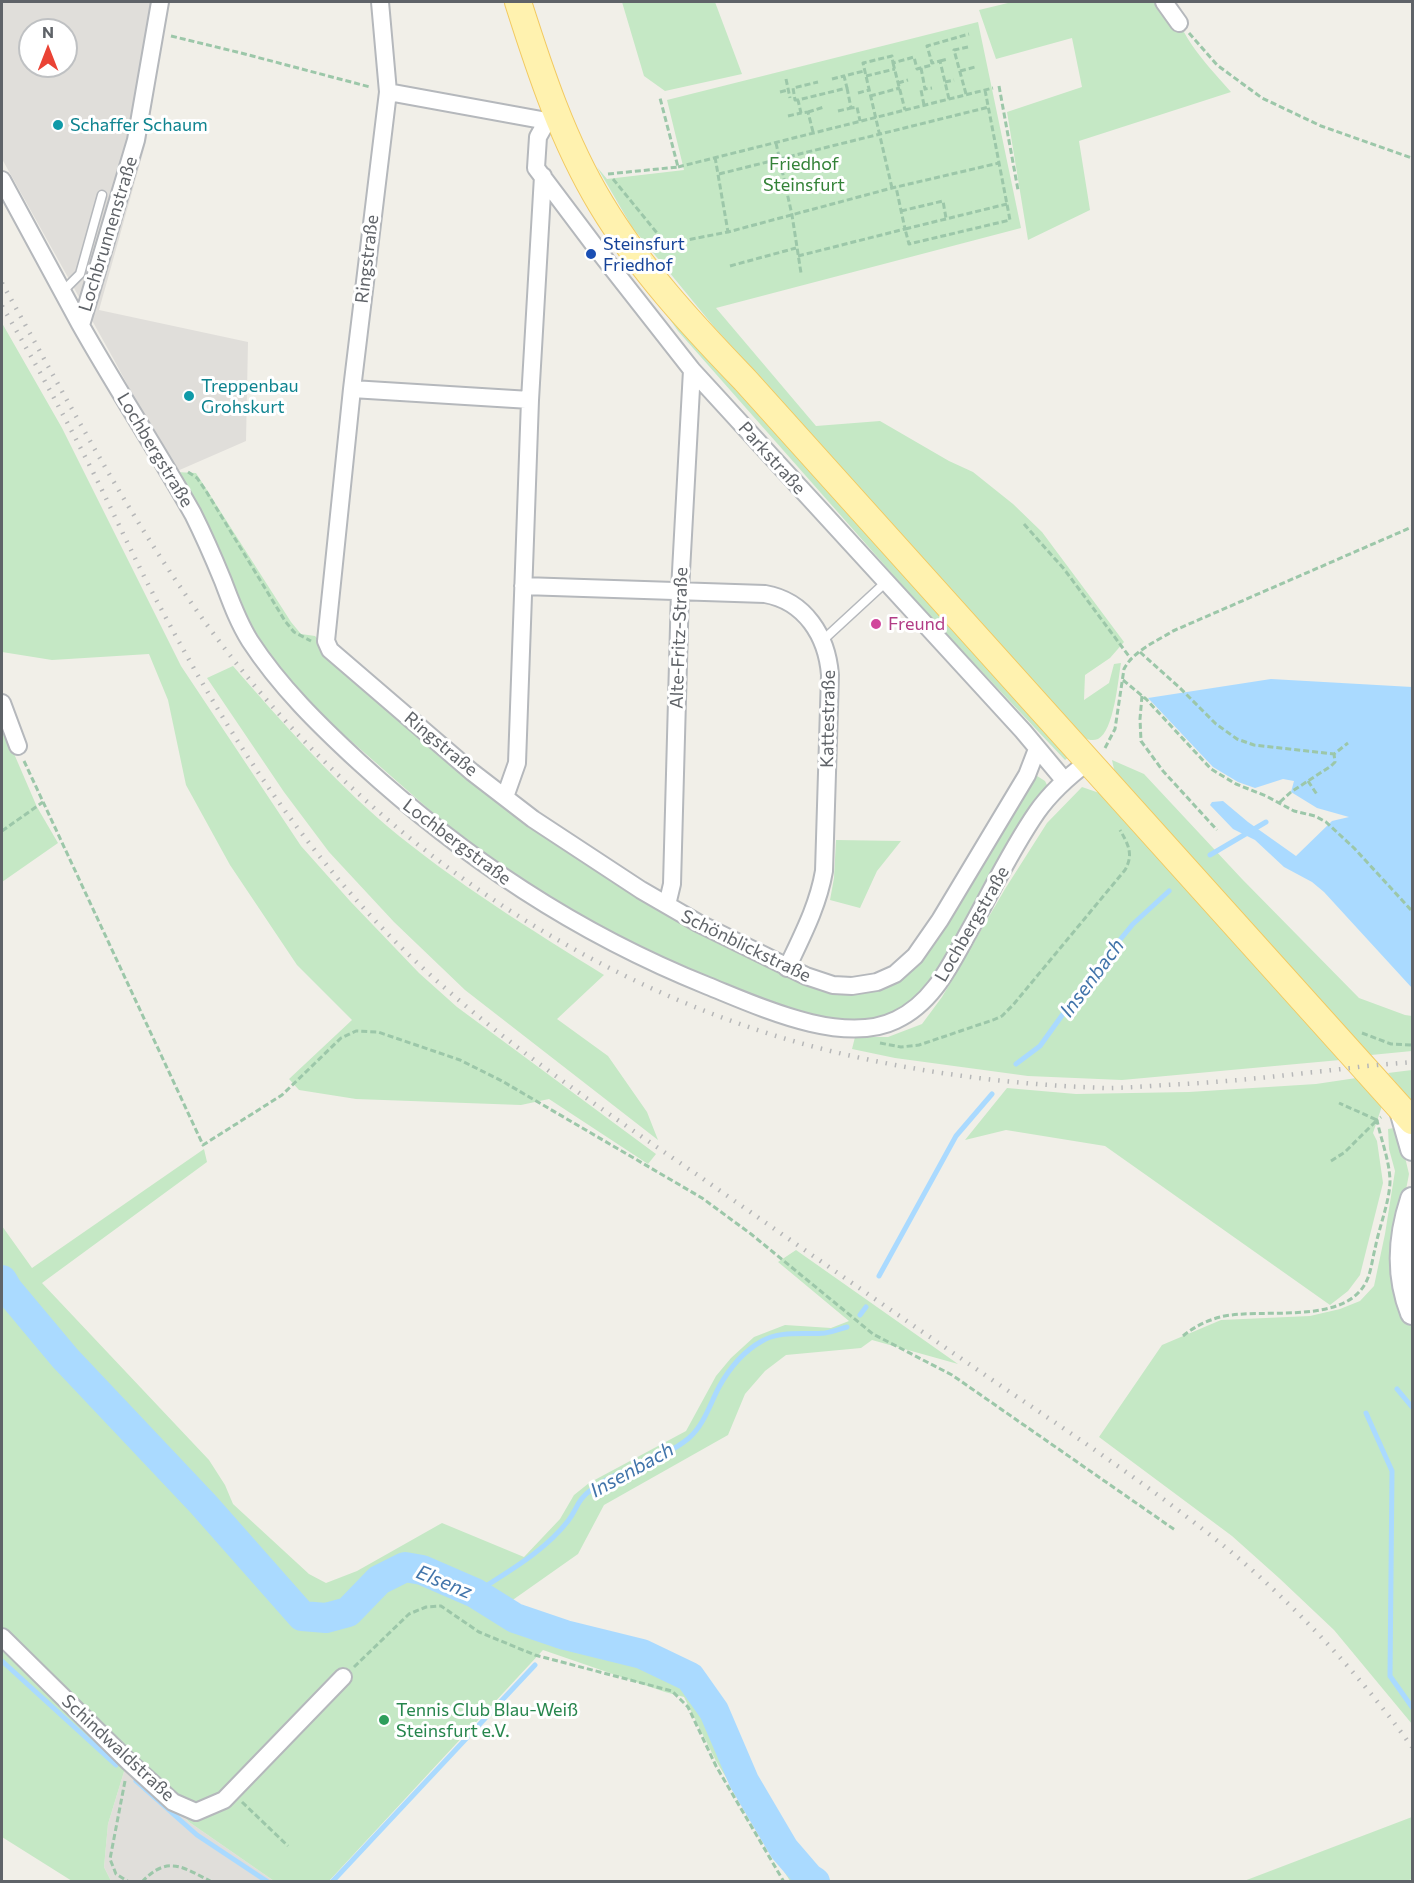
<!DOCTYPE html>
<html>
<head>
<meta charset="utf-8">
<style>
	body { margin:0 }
	#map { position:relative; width:1414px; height:1883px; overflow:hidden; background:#f1efe8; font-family:Commissioner,sans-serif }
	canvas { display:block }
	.frame { position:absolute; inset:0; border:3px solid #5f6368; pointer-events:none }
	.north { position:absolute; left:18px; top:18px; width:60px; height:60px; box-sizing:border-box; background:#fff; border:2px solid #bfc1c3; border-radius:50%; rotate:0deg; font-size:16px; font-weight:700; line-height:24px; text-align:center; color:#5f6368 }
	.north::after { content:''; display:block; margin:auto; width:21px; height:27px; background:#ea4335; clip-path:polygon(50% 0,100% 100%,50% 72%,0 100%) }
</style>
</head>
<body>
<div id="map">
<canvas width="1414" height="1883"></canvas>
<div class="frame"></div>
<div class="north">N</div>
</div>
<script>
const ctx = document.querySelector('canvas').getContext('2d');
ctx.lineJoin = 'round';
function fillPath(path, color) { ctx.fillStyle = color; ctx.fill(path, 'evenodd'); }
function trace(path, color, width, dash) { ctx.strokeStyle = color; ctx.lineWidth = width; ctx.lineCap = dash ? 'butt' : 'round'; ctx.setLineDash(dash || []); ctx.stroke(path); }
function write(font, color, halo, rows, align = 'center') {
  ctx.font = font + ' Commissioner,sans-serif'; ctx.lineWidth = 6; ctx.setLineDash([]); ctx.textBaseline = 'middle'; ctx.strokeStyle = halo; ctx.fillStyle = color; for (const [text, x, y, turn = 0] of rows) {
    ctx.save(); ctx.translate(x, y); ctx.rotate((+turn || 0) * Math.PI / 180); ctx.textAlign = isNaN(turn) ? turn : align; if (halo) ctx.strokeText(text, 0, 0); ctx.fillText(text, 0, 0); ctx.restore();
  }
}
const industrial = new Path2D(`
	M2 2H168L146 142 99 310 248 342 246 441 175 472 163 451 113 358 2 159ZM30 30H66V66H30Z
	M130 1752 189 1822 274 1881H111L104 1867 108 1824Z`);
const green = new Path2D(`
	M622 2H715L742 74 665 91 644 76Z
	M1012 2H1175C1175 33 1211 69 1231 92L1079 141 1090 210 1028 240 1007 112 1082 87 1072 38 996 59 979 10Z
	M978 22 1021 228 716 308 816 426 880 421 949 461 973 472 1013 504 1042 532 1124 642 1110 658 1085 675 1084 700 1109 683 1114 664 1121 663C1118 680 1114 731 1098 739 1093 741 1089 740 1084 738L715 328 632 227 597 167 607 179 684 170 667 100Z
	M671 307 1073 754 1065 760 925 611 678 331 664 311Z
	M2 323 62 428 181 666 301 846 350 901 419 973 457 1007 656 1154 648 1164 549 1099 521 1105 356 1099 299 1090 289 1079 352 1020 297 965 230 865 186 785 168 700 149 654 52 660 2 652Z
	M175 472 196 473 291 622 301 634 315 636 349 673 497 796 775 968 887 987 1034 774 1045 781 1048 787 953 947 919 997 887 1015 868 1021 858 1022 802 1013 694 973 641 949 549 897 482 856 318 712 296 690 269 655 242 608Z
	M233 666C280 720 332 779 387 826 454 882 530 929 604 975L557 1019 608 1056 647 1112 658 1140 465 990 394 922 329 852 284 792 207 678Z
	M2 708 15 756 37 807 58 843 2 882Z
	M1112 760 1144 774 1242 879 1359 998 1405 1015 1412 1016V1051L1371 1055 1333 1016 1115 774Z
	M1082 787 1108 796 1309 1021 1340 1060 1122 1080 1028 1076 895 1058 852 1049 855 1037H888L922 1024 942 997 1005 889 1047 823Z
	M836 840 901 841 877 871 860 908 830 900 834 878Z
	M1412 1070V1102L1388 1073Z
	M1363 1077 1383 1103 1373 1133 1377 1141 1383 1183 1360 1275 1348 1291 1330 1305 1105 1146 1006 1130 965 1140 1007 1088 1076 1094 1189 1092 1316 1084Z
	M1394 1128 1404 1153 1409 1174 1405 1195 1403 1310 1412 1327V1724L1334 1630 1279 1578 1232 1536 1099 1437 1162 1345 1221 1320 1310 1316 1340 1309 1360 1301 1374 1286 1385 1234 1395 1171 1389 1149 1388 1129Z
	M204 1149 207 1162 42 1283 209 1460 225 1485 233 1504 309 1574 326 1583 357 1571 442 1523 524 1557 560 1519 574 1495 589 1483 686 1431 716 1376 731 1358 754 1337 785 1325 831 1328 849 1321 778 1262 796 1250 958 1364 872 1340 861 1348 786 1355 765 1371 745 1394 728 1435 604 1505 578 1554 507 1604 519 1614 571 1630 649 1646 695 1672 720 1706 751 1779 790 1842 831 1881H790L716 1761 684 1697 665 1692 543 1650 329 1881H274L189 1822 130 1752 108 1824 104 1867 111 1881H72L2 1837V1226L32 1268Z
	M1412 1817V1879L1407 1881H1244Z
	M1164 1880 1170 1881H1056Z`);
const water = new Path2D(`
	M1271 679 1412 687V988L1324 892 1312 882 1284 867 1255 840 1233 829 1210 805 1212 802 1223 801 1248 822 1296 856 1332 821 1349 817 1317 808 1291 792 1294 781 1283 779 1255 788 1238 782 1213 767 1148 698Z`);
const stream = new Path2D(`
	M1210 855 1266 822
	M1016 1064 1040 1046 1091 975 1133 924 1169 891
	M879 1276 956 1136 992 1094
	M860 1315 866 1307
	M1397 1389 1412 1407
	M1366 1413 1392 1471 1390 1676 1412 1707
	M475 1593C507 1572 544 1552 568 1521 578 1508 576 1501 592 1489 621 1467 660 1462 689 1438 704 1425 710 1404 719 1387 729 1369 744 1351 762 1341 781 1330 805 1335 825 1333 833 1332 840 1329 847 1327
	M556 1645 565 1635
	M2 1661 116 1765
	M136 1781 197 1835 268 1882
	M332 1882 535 1665`);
const river = new Path2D(`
	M2 1280 8 1290 65 1358 203 1504 302 1616 326 1618 348 1612 379 1580 405 1567 422 1570 475 1593 515 1618 565 1635 642 1654 690 1677 714 1711 744 1781 784 1849 809 1878 815 1882`);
const path = new Path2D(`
	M1189 33 1217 65 1262 98 1321 126 1412 158
	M171 36 241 53 370 87
	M940 61 948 59
	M893 63 905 110
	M921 68 925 89 932 88
	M960 71 975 67
	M866 76 895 69
	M786 79 790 98
	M832 79 844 76
	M945 82 954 80
	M898 83 908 80
	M999 86 1018 190
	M847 88 851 108 857 107 860 121
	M985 90 1010 220 909 244 905 229 1007 204
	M780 92 788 90
	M858 93 869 90
	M966 94 954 50 968 47
	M870 96 900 88
	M949 99 940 61 932 63 927 46 969 34
	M798 100H795L793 88 818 82
	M924 105 921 90 925 89
	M838 111 851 108
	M808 112 824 107
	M788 116 801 113
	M813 132 808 112 801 113 798 100 847 88 844 76 864 71
	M776 143 792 215 801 273
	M715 157 728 232
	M678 167 993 88
	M608 174 678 167 660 98
	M719 174 989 107
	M613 179 666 244 728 232 892 188 999 163
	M892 188 863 63 892 56 893 63 914 57 917 69 932 65V63
	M901 211 943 201 946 218
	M798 256 905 229 896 187
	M730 266 796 248
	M188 472 197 478 206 491 285 621 294 632 311 641
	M1024 524 1064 569 1131 659
	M1140 652 1180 688 1216 724 1237 739 1254 745 1334 754 1348 743
	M1123 680 1146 699 1211 769 1236 784 1266 796 1294 811 1315 816 1326 822 1354 848 1412 911
	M1142 696 1140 719 1141 741 1163 771 1217 830
	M1105 748 1115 729 1124 669C1133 651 1157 641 1173 631L1412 527
	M24 761 203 1145 282 1095 341 1038 356 1031 378 1032 460 1060 502 1081 702 1198 751 1234 873 1334 952 1375 1175 1530
	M1308 781 1318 796
	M1280 802 1291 792 1331 766 1335 762 1334 754
	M2 831 43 802
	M1362 1033 1391 1044 1412 1045
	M880 1043 901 1047 919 1045 993 1020 1002 1016 1013 1005 1125 870C1134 854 1128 844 1120 830
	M1331 1161 1345 1152 1377 1120 1339 1103
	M1183 1336C1194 1327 1206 1321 1220 1317 1260 1307 1341 1326 1365 1284 1371 1274 1372 1260 1375 1249 1379 1227 1389 1204 1390 1182 1390 1162 1381 1140 1377 1120L1381 1117
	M354 1667 409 1614 426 1607 441 1606 479 1632 535 1655 672 1691 688 1707 716 1766 784 1882
	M125 1781 110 1859 116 1874 129 1882
	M242 1802 288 1846
	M142 1882C168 1854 184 1868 212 1882`);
const lane = new Path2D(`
	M63 291 80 274 102 195
	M822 641 886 582`);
const street = new Path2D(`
	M380 2 388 92 352 389 326 641 330 650 472 772 533 819 641 890 698 923 806 976 833 985 852 986 877 982 895 974 915 956 940 920 1027 775 1037 749
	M1164 2 1179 23
	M388 92 547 121
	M557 115 547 121 538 137 536 168 597 249 692 370 1023 731 1064 780
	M2 180C28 228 54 276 80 324 116 388 157 450 193 514 204 536 214 559 223 581 231 602 238 622 250 641 280 687 319 725 359 762 464 858 576 933 708 986 760 1007 843 1046 896 1020 935 1002 952 961 972 926 993 888 1012 848 1037 812 1051 792 1069 776 1089 761
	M81 325 136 140 160 2
	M352 389 530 400
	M523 586 765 594C805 601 827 636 830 675L824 871C818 906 802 936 787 968
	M2 703 18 746
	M505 797 517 763 530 400 543 176
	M667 905 672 884 680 590 692 370
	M2 1637 129 1762 173 1802 196 1812 224 1800 343 1677`);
const secondary = new Path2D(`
	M1400 1107 1412 1149
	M1412 1199C1399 1238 1397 1275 1412 1313`);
const primary = new Path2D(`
	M518 2C540 71 563 141 601 204 640 269 692 325 745 380L1412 1121`);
const rail = new Path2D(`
	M2 283C78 419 150 559 249 679 398 860 614 1001 843 1054 929 1074 1017 1085 1105 1088 1131 1088 1158 1085 1184 1084 1240 1081 1295 1074 1351 1068 1371 1065 1392 1064 1412 1062
	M2 306C35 362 66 419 96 478 119 524 140 571 165 616 235 747 317 871 427 972 510 1048 606 1112 699 1176 800 1247 902 1318 1004 1388 1081 1440 1158 1492 1230 1551 1298 1608 1360 1675 1412 1747`);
const markers = [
	[58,125,6,"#0f9aa8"],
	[591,254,6,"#1a4fb4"],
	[189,396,6,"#0f9aa8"],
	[876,624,6,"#d1479c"],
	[384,1720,6,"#2e9e5b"]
];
const cultureNames = [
	["Schaffer Schaum",70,125],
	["Treppenbau",201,386],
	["Grohskurt",201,407]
];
const parkNames = [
	["Friedhof",804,164],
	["Steinsfurt",804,185]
];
const streetNames = [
	["Lochbrunnenstraße",108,234,-73],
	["Ringstraße",367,259,-83],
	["Lochbergstraße",155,450,59],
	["Parkstraße",772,458,48],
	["Alte-Fritz-Straße",679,638,-88],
	["Kattestraße",828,719,-89],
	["Ringstraße",441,744,40],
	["Lochbergstraße",457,842,37],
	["Lochbergstraße",972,924,-60],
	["Schönblickstraße",746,946,26],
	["Schindwaldstraße",118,1748,43]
];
const transitNames = [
	["Steinsfurt",603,244],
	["Friedhof",603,265]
];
const hotelNames = [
	["Freund",888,624]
];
const leisureNames = [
	["Tennis Club Blau-Weiß",396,1710],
	["Steinsfurt e.V.",396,1731]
];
const waterNames = [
	["Insenbach",1092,978,-53],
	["Insenbach",632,1470,-29],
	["Elsenz",444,1582,22]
];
fillPath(industrial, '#e0deda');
fillPath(green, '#c5e8c5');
fillPath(water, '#aadaff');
trace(stream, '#aadaff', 5);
trace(river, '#aadaff', 30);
trace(lane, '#b5b8bc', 11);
trace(street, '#b5b8bc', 20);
trace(secondary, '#b6babf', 26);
trace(primary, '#f2c960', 28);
trace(path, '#9cc7a9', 3, [6, 3]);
trace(lane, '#fff', 8);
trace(street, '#fff', 16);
trace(secondary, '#fff', 22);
trace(primary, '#fff2af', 26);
trace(rail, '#b6b7b8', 4.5, [1.5, 8]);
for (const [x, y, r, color] of markers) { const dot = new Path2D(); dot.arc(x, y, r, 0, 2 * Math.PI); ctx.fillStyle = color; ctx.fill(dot); trace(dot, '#fff', 2); }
write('18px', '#0d838f', '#fff', cultureNames, 'left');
write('18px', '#348238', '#fff', parkNames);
write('18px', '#5f6368', '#fff', streetNames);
write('18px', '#164399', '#fff', transitNames, 'left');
write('18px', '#b23c85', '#fff', hotelNames, 'left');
write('18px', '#27864d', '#fff', leisureNames, 'left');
write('italic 20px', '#4174aa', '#fff', waterNames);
</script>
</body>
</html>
